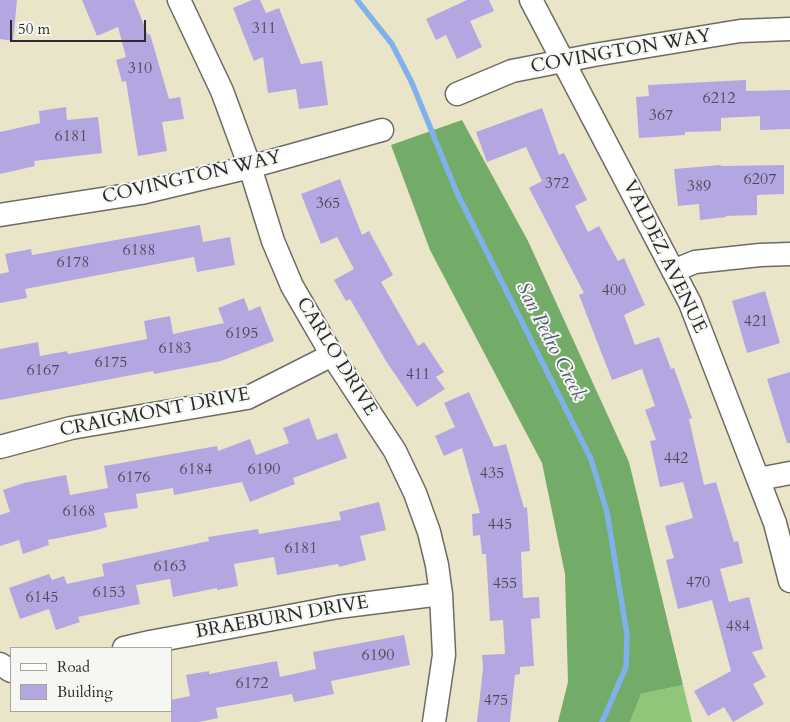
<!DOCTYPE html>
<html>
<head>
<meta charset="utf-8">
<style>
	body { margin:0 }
	#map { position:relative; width:790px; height:722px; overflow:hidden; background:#eae5c8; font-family:Cardo,serif }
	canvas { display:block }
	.legend { position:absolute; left:10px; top:647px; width:162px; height:65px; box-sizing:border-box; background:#f6f6f2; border:1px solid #a5a5a2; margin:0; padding:6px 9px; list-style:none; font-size:15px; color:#2b2b2b }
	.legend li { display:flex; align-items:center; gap:10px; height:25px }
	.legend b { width:25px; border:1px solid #a5a5a2 }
	.scale { position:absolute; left:10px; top:20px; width:136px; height:22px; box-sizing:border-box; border:2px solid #2b2b2b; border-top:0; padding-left:6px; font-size:15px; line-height:18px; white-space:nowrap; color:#2b2b2b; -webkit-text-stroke:4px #f6f6f2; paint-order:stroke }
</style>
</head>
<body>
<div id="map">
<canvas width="790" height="722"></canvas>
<ul class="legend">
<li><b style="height:6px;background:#fff"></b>Road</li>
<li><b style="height:14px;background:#b4a6e1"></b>Building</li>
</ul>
<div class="scale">50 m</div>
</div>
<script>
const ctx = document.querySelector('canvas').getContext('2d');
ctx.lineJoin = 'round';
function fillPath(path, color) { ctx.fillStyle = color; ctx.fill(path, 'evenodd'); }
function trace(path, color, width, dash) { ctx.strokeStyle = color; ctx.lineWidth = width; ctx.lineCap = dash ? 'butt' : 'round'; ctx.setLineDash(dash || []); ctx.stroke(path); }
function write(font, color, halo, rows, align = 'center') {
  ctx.font = font + ' Cardo,serif'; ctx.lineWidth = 4; ctx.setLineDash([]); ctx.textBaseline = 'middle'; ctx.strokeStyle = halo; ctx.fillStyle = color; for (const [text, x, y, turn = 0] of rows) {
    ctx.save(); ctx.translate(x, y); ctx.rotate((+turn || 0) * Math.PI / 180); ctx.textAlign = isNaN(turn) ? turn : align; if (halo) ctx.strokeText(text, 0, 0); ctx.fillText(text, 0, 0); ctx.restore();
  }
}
const green = new Path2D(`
	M683 685 692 722H630L641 694Z`);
const forest = new Path2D(`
	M462 120 528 241 629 462 683 685 641 694 630 722H558L568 682 565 574 542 463 430 250 391 145Z`);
const stream = new Path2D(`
	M357 0 392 44 412 83 457 193 591 459 607 512 627 635 626 667 602 722`);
const building = new Path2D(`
	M0 0H17L13 41 0 39Z
	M82 0H134L148 35 150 34 169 99 180 97 184 119 162 122 167 151 138 156 126 81 122 82 116 60 126 57 118 27 97 36Z
	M252 0H260L266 13 279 8 301 64 322 61 328 105 299 109 296 89 268 93 263 57 254 61 233 8Z
	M467 0H489L494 11 470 21 482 47 457 59 446 35 436 40 426 19Z
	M746 80V91L790 90V129L760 130V116L721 118V131L685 132V135L639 138 636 97 649 96 648 85Z
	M66 107 67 120 98 117 102 153 34 161 35 166 0 174V132L40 123 39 111Z
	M542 108 559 155 564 153 587 200 575 206 588 232 599 226 618 261 624 258 645 305 624 315 635 345 659 337 671 369 674 368 692 418 689 419 704 485 716 482 734 542 738 541 743 563 720 569 729 602 749 597 763 649 752 652 766 677 753 684 764 704 733 722 724 707 708 716 694 691 731 671 712 600 678 609 666 560 674 558 665 526 693 518 683 482 660 487 650 441 656 440 645 410 655 406 642 369 612 380 579 295 584 293 529 188 542 181 526 147 487 162 476 132Z
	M721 165V166L784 165V194L757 195V215L726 216V217L700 220 699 204 678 206 674 169Z
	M340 179 362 235 369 231 393 275 381 282 418 346 424 342 444 372 436 377 445 389 417 407 386 361 350 299 346 301 334 280 354 269 337 237 321 244 301 194Z
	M200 225 203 242 230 237 235 265 197 272 194 257 25 289 27 298 0 303V274L9 272 5 254 31 249 32 255Z
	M765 291 780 343 747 353 732 301Z
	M244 298 249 311 260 306 274 341 221 361 154 374 153 371 0 400V349L38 342 40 356 67 351 68 354 147 339 144 321 170 316 173 334 224 323 218 308Z
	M790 372V443H787L767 379Z
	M469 392 494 447 506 444 524 508 527 507 530 551 521 552 523 598 539 597 540 618 531 619 534 666 520 667V674L515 675 510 722H477L483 669 482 655 505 654 503 620 490 621 486 554H482L480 535 473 536 472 514 480 513 462 448 444 456 435 436 455 427 444 403Z
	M309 418 317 440 337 433 347 458 293 478 295 484 250 502 242 482 174 495 173 488 136 494 138 508 104 513 107 527 93 531 48 540 49 545 23 554 19 540 0 546V515L10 512 3 490 24 483 66 475 70 495 108 488 104 466 217 446 218 451 250 439 256 455 289 443 283 428Z
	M379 502 386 530 360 536 366 560 339 567 338 564 277 575 274 557 234 564 238 586 217 590V588L173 597 170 579 136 585 140 604 78 617 80 622 56 630 49 609 20 619 9 588 49 574 52 580 64 576 67 584 104 576 102 564 209 541 208 537 258 529 259 534 341 520 339 512Z
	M404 635 410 665 331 681 334 694 294 702 292 694 216 708 218 718 199 722H171V700L190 696 186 675 209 671V674L277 661 280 677 316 669 313 652Z`);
const minor = new Path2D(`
	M179 0 222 91 250 167 273 241 292 286 332 355 395 451 415 493 429 532 437 565 441 594 444 655 434 722
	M531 0 690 303 775 523 790 581
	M457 94 512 71 594 55 740 31 790 29
	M0 215 141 193 250 167 382 130
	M673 271 695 262 760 255 790 254
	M0 447 71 428 247 398 332 355
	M759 479 790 473
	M124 648 150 642 338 607 441 594
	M0 664 11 671`);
const numberNames = [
	["311",264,29],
	["310",140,69],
	["6212",719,99],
	["367",661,116],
	["6181",71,137],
	["6207",760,180],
	["372",557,184],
	["389",699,187],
	["365",328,204],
	["6188",139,251],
	["6178",73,263],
	["400",614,291],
	["421",756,322],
	["6195",242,334],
	["6183",175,349],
	["6175",111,363],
	["6167",43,371],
	["411",418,375],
	["442",676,459],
	["6184",196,470],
	["6190",264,470],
	["435",492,474],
	["6176",134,478],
	["6168",79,512],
	["445",500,525],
	["6181",301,549],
	["6163",170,567],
	["470",698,583],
	["455",505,584],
	["6153",109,593],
	["6145",42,598],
	["484",738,627],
	["6190",378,656],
	["6172",252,684],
	["475",496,701]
];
const streetNames = [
	["COVINGTON WAY",621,52,-10],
	["COVINGTON WAY",192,178,-13],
	["VALDEZ AVENUE",664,257,64],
	["CARLO DRIVE",336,357,58],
	["CRAIGMONT DRIVE",155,413,-11],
	["BRAEBURN DRIVE",282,618,-10]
];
const waterNames = [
	["San Pedro Creek",550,342,63]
];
fillPath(green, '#8fc679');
fillPath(forest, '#73ab69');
trace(stream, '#7fb2ec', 5.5);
fillPath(building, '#b4a6e1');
trace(minor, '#6e6c62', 25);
trace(minor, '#fff', 22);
write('16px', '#4d4a58', null, numberNames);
write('19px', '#2b2b2b', '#f6f6f2', streetNames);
write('italic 20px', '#485a6f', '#f6f6f2', waterNames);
</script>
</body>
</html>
